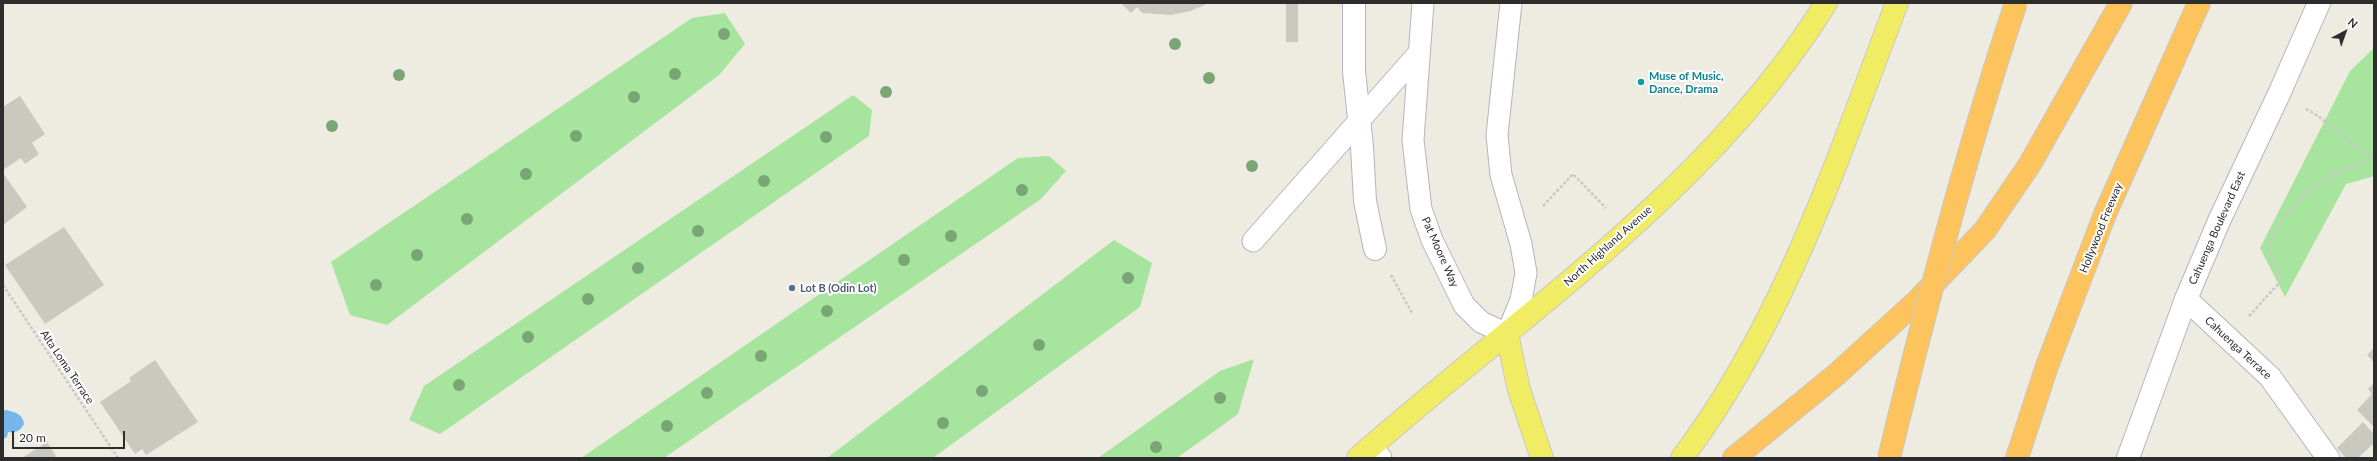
<!DOCTYPE html>
<html>
<head>
<meta charset="utf-8">
<style>
	body { margin:0 }
	#map { position:relative; width:2377px; height:461px; overflow:hidden; background:#eeebe1; font-family:Lato,sans-serif }
	canvas { display:block }
	.frame { position:absolute; inset:0; border:4px solid #2d2d2d; pointer-events:none }
	.north { position:absolute; left:2325px; top:12px; width:40px; height:40px; -webkit-text-stroke:3px #fff; paint-order:stroke; rotate:41deg; font-size:11px; font-weight:700; line-height:16px; text-align:center; color:#2d2d2d }
	.north::after { content:''; display:block; margin:auto; width:14px; height:18px; background:#2d2d2d; clip-path:polygon(50% 0,100% 100%,50% 72%,0 100%) }
	.scale { position:absolute; left:12px; top:431px; width:113px; height:18px; box-sizing:border-box; border:2px solid #2d2d2d; border-top:0; padding-left:5px; font-size:12px; line-height:14px; white-space:nowrap; color:#2d2d2d; -webkit-text-stroke:3px #fff; paint-order:stroke }
</style>
</head>
<body>
<div id="map">
<canvas width="2377" height="461"></canvas>
<div class="frame"></div>
<div class="north">N</div>
<div class="scale">20 m</div>
</div>
<script>
const ctx = document.querySelector('canvas').getContext('2d');
ctx.lineJoin = 'round';
function fillPath(path, color) { ctx.fillStyle = color; ctx.fill(path, 'evenodd'); }
function trace(path, color, width, dash) { ctx.strokeStyle = color; ctx.lineWidth = width; ctx.lineCap = dash ? 'butt' : 'round'; ctx.setLineDash(dash || []); ctx.stroke(path); }
function write(font, color, halo, rows, align = 'center') {
  ctx.font = font + ' Lato,sans-serif'; ctx.lineWidth = 4; ctx.setLineDash([]); ctx.textBaseline = 'middle'; ctx.strokeStyle = halo; ctx.fillStyle = color; for (const [text, x, y, turn = 0] of rows) {
    ctx.save(); ctx.translate(x, y); ctx.rotate((+turn || 0) * Math.PI / 180); ctx.textAlign = isNaN(turn) ? turn : align; if (halo) ctx.strokeText(text, 0, 0); ctx.fillText(text, 0, 0); ctx.restore();
  }
}
const green = new Path2D(`
	M725 13 745 44 719 75 387 325 350 315 331 262 692 18Z
	M2374 48V176L2346 184 2285 297 2260 248 2350 71Z
	M853 95 872 110 869 136 440 434 409 420 424 386Z
	M1049 156 1066 171 1041 199 664 458H581L1018 158Z
	M1114 240 1152 263 1140 307 933 458H827Z
	M1254 359 1238 414 1177 458H1098L1220 371Z`);
const water = new Path2D(`
	M6 410C15 412 23 414 24 424 20 431 16 433 8 432L7 437 3 439V411Z`);
const building = new Path2D(`
	M1121 3H1209L1191 11 1170 15 1142 13 1137 7 1131 13Z
	M1286 3H1298V42H1286Z
	M20 96 45 134 32 143 39 154 25 164 21 158 3 170V107Z
	M3 173 27 207 3 225Z
	M64 227 104 285 45 324 5 265Z
	M2374 348V362L2367 355Z
	M155 360 198 422 146 455 142 449 135 454 100 402 131 381 129 378Z
	M2374 383V427L2357 410 2372 394 2368 389Z
	M2363 422 2374 434V443L2358 458H2346L2337 448Z
	M47 442 56 456 53 458H22Z`);
const path = new Path2D(`
	M2306 109C2331 122 2349 145 2374 158
	M1543 206 1573 174 1606 208
	M1391 275 1412 313
	M3 285 118 458
	M2249 316 2282 280 2269 250 2276 228 2302 197 2320 181 2347 168 2374 158`);
const lane = new Path2D(`
	M1423 3 1413 140 1421 209 1432 240 1464 305 1481 322 1507 334 1521 300 1526 273 1521 244 1501 175 1497 135 1511 3
	M1253 241 1418 54
	M1371 446 1381 458`);
const street = new Path2D(`
	M1354 3V71L1362 147 1365 201 1375 249
	M2186 299 2270 377 2328 458`);
const secondary = new Path2D(`
	M2128 458 2186 299 2219 221 2279 94 2319 3`);
const primary = new Path2D(`
	M1507 334 1519 390 1542 458
	M1358 458C1519 315 1711 190 1826 3
	M1682 458C1784 323 1837 160 1897 3`);
const highway = new Path2D(`
	M1734 458 1837 374 1917 301 1985 230 2030 164 2121 3
	M2017 458 2047 366 2105 214 2199 3`);
const highwayBridge = new Path2D(`
	M1889 458C1926 305 1966 152 2016 3`);
const trees = [
	[724,34],
	[1175,44],
	[675,74],
	[399,75],
	[1209,78],
	[886,92],
	[634,97],
	[332,126],
	[576,136],
	[826,137],
	[1252,166],
	[526,174],
	[764,181],
	[1022,190],
	[467,219],
	[698,231],
	[951,236],
	[417,255],
	[904,260],
	[638,268],
	[1128,278],
	[376,285],
	[588,299],
	[827,311],
	[528,337],
	[1039,345],
	[761,356],
	[459,385],
	[982,391],
	[707,393],
	[1220,398],
	[943,423],
	[667,426],
	[1156,447]
];
const markers = [
	[1641,82,4,"#0f9aa8"],
	[792,288,4,"#5c6f8a"]
];
const cultureNames = [
	["Muse of Music,",1649,76],
	["Dance, Drama",1649,89]
];
const streetNames = [
	["Hollywood Freeway",2101,228,-68],
	["Cahuenga Boulevard East",2217,228,-66],
	["North Highland Avenue",1608,246,-42],
	["Pat Moore Way",1440,252,66],
	["Cahuenga Terrace",2238,348,43],
	["Alta Loma Terrace",67,367,56]
];
const serviceNames = [
	["Lot B (Odin Lot)",800,288]
];
fillPath(green, '#a7e49e');
fillPath(water, '#76b5ee');
fillPath(building, '#cac9bf');
trace(lane, '#b4b4c0', 23);
trace(street, '#b4b4c0', 24);
trace(secondary, '#b4b4c0', 24);
trace(primary, '#c8c8c8', 24);
trace(highway, '#c8c8c8', 24);
trace(path, '#c8c8c8', 2.5, [3, 2]);
trace(lane, '#fff', 21);
trace(street, '#fff', 22);
trace(secondary, '#fff', 22);
trace(primary, '#f0ed64', 22);
trace(highway, '#fdc45d', 22);
trace(highwayBridge, '#c8c8c8', 24, []);
trace(highwayBridge, '#fdc45d', 22);
ctx.fillStyle = '#7aa575';
for (const [x, y] of trees) { ctx.beginPath(); ctx.arc(x, y, 6, 0, 2 * Math.PI); ctx.fill(); }
for (const [x, y, r, color] of markers) { const dot = new Path2D(); dot.arc(x, y, r, 0, 2 * Math.PI); ctx.fillStyle = color; ctx.fill(dot); trace(dot, '#fff', 1.5); }
write('bold 11px', '#0d838f', '#fff', cultureNames, 'left');
write('11px', '#2d2d2d', '#fff', streetNames);
write('bold 11px', '#4e5e75', '#fff', serviceNames, 'left');
</script>
</body>
</html>
